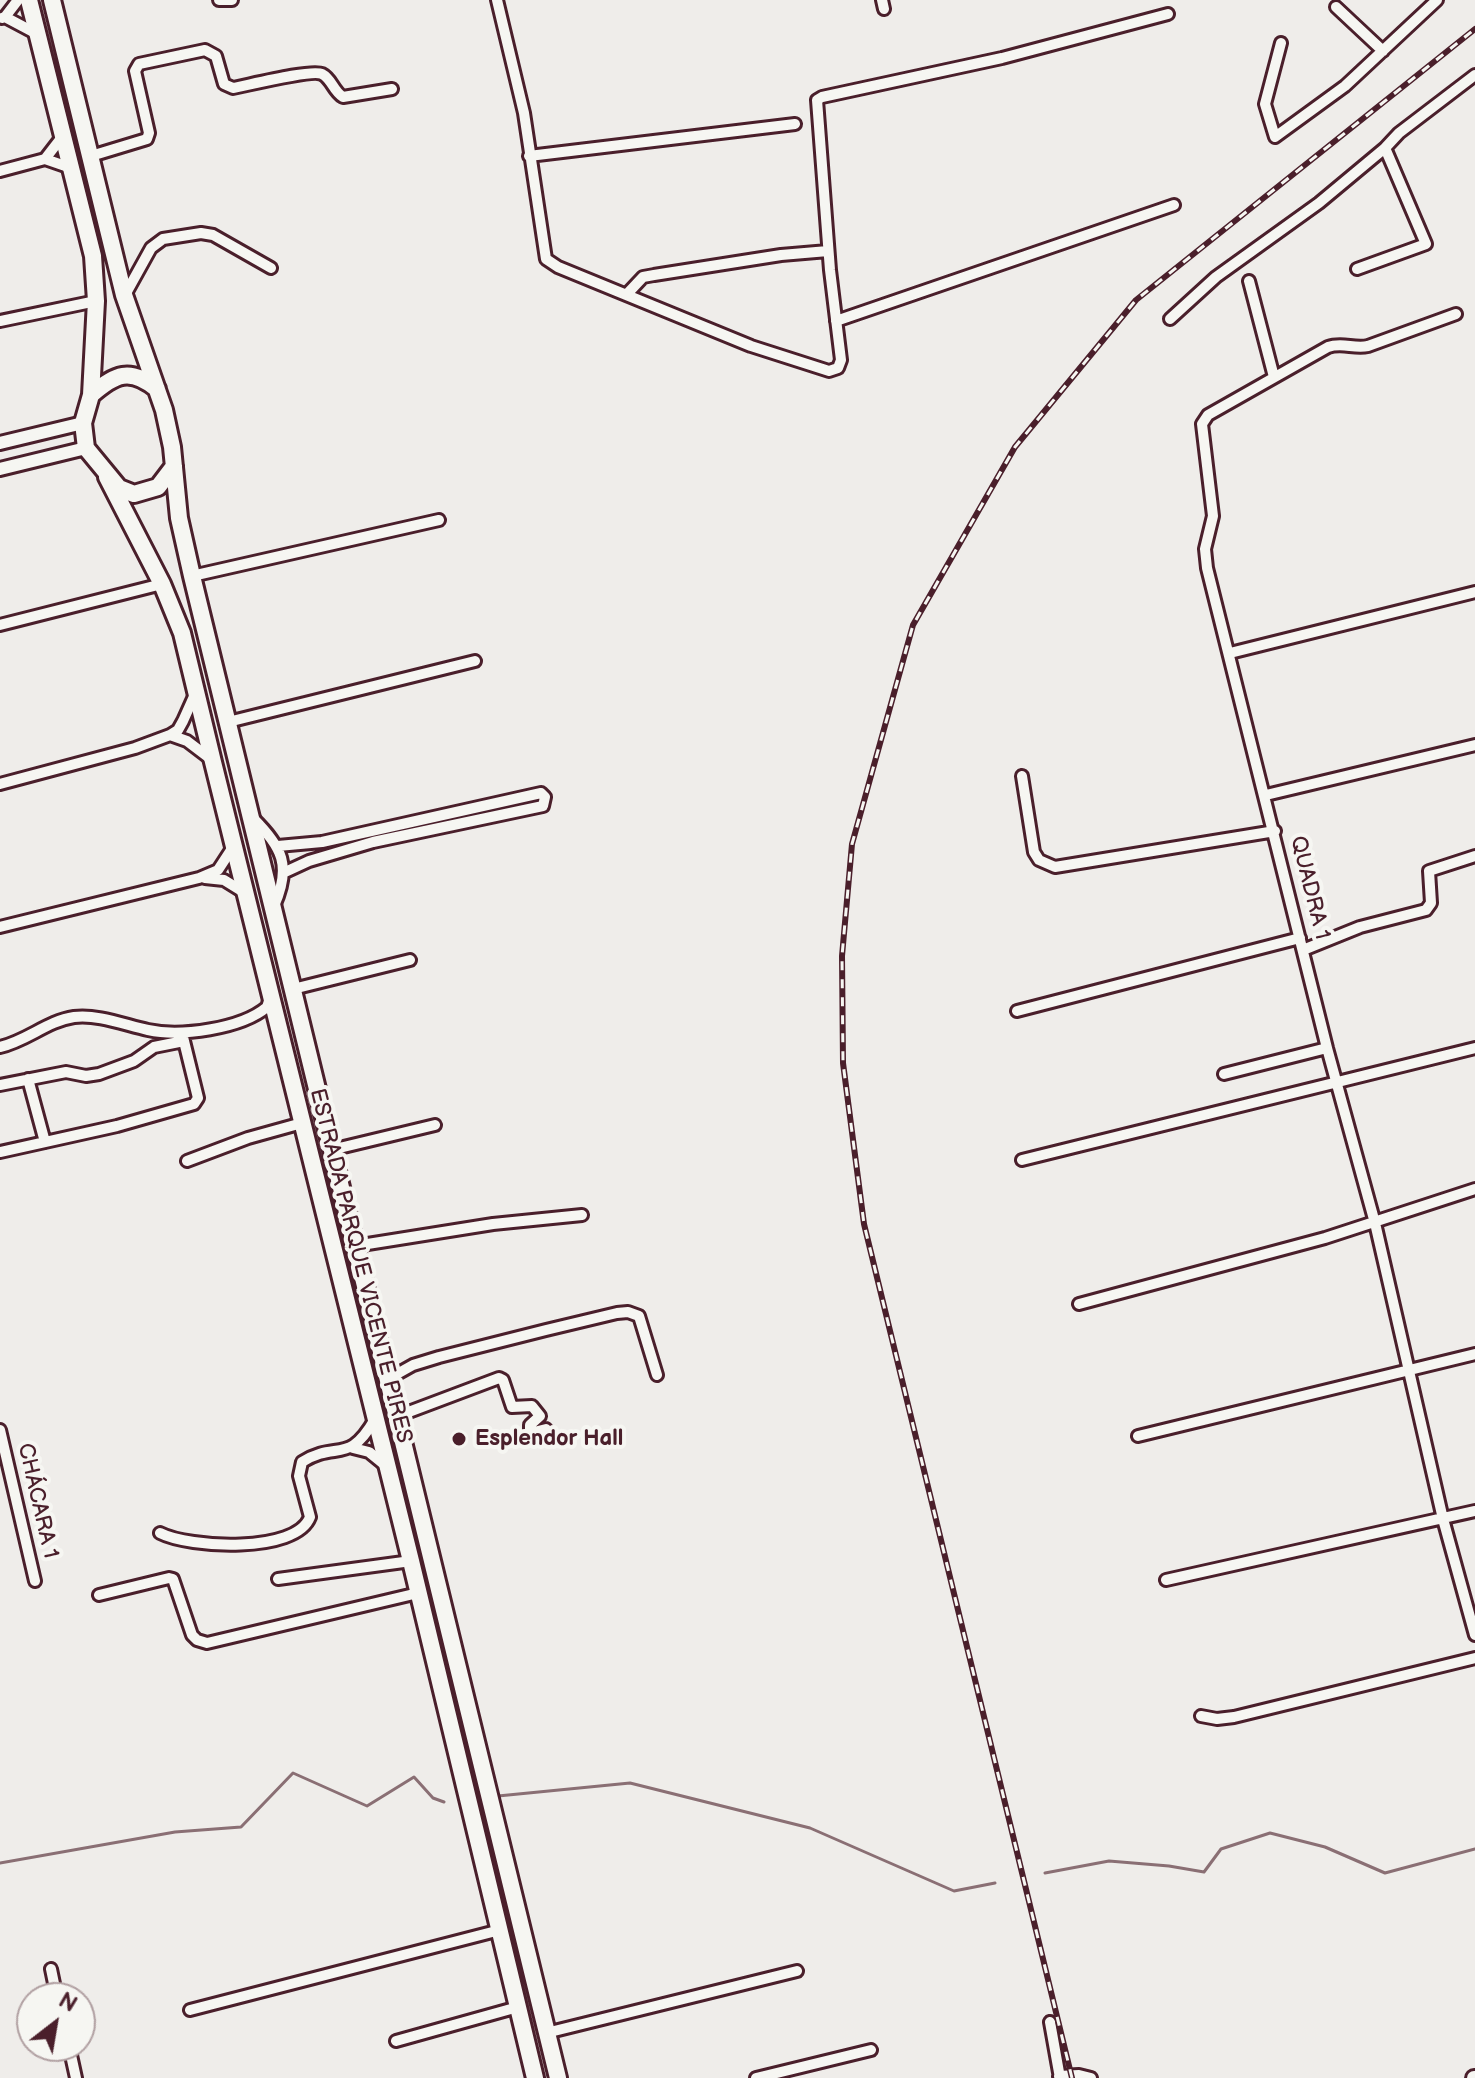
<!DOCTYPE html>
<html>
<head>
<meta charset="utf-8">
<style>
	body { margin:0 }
	#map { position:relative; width:1475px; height:2078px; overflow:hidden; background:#efedea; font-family:"Balsamiq Sans",sans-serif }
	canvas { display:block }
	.north { position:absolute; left:16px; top:1982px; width:80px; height:80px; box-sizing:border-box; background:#f6f6f2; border:2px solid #b1a0a2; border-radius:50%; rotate:31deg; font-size:22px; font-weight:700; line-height:32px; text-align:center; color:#4a1f2b }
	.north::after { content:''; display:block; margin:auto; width:28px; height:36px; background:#4a1f2b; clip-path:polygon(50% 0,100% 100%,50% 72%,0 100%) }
</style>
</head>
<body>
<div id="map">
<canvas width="1475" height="2078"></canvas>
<div class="north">N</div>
</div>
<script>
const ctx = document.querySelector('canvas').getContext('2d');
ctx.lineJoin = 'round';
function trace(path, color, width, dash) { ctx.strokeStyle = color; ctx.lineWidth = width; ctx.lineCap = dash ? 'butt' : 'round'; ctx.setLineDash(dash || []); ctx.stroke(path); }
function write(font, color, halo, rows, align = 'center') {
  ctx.font = font + ' "Balsamiq Sans",sans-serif'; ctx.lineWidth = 8; ctx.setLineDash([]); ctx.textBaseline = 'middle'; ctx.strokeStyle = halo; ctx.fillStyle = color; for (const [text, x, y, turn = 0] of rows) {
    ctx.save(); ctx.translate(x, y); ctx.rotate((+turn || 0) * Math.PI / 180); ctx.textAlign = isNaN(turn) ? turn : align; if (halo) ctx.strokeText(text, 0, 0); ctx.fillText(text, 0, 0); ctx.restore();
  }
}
const stream = new Path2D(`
	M498 1796 630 1783 810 1828 954 1891 995 1883
	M0 1863 175 1832 241 1827 293 1773 367 1806 414 1777 433 1798 444 1802
	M1045 1873 1109 1861 1169 1866 1204 1872 1221 1849 1270 1833 1325 1847 1385 1873 1475 1849`);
const minor = new Path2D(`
	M219 0H232
	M497 0 524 113 546 259 558 267 751 346 829 371 838 368 841 360 830 270 817 100 822 97 1002 58 1168 14
	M882 0 884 9
	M1336 7 1383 51
	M5 17 39 35
	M2 18 5 17 18 0
	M1281 43 1265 104 1275 137 1345 86 1437 0
	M91 156 147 139 149 133 135 71 139 64 205 50 216 56 224 84 233 88C249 85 312 69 322 74 332 79 333 91 343 97L392 89
	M529 156 795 124
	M45 159 62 137
	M0 171 45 159 71 168
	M1357 269 1426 244 1385 148 1399 133 1475 75
	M1249 281 1274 377
	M627 294 643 277 654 275 781 255 828 251
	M125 295 151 248 163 239 201 233 213 235 271 268
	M1456 314 1368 346C1354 349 1342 342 1328 347L1208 415 1202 424 1213 516 1205 549 1207 568 1327 1048 1375 1223 1443 1519 1475 1635
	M1170 319 1216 277 1319 203 1385 148
	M0 321 96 301
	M836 321 1174 205
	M192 576 439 520
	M0 625 162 584
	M1230 653 1475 592
	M228 722 475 661
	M170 735 187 741 212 760
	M1022 776 1034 852 1039 860 1055 867 1275 831
	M0 784 135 748 170 735 178 730 183 721 196 692
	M1266 795 1475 745
	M253 818C282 847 292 866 274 906
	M278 846 322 842 541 793 545 797 543 806 373 842 309 861 283 873
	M205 878 224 880 245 893
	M0 927 199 878 218 870 233 847
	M1303 950 1360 927 1426 910 1431 903 1429 871 1475 856
	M293 989 410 960
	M1017 1011 1300 938
	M0 1047C27 1041 47 1021 74 1017 98 1014 125 1025 148 1030 180 1037 241 1029 267 1007L270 998
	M1224 1074 1327 1048
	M28 1079 45 1142
	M0 1085 66 1072 86 1076 99 1074 134 1061 154 1047 184 1041
	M331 1150 435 1125
	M0 1152 117 1126 194 1104 198 1098 182 1033
	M1022 1160 1475 1048
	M187 1161 248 1138 302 1123
	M355 1246 493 1224 582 1215
	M1079 1304 1325 1238 1475 1189
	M388 1379 413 1365 439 1357 546 1330 617 1313 628 1312 639 1316 657 1375
	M398 1416 499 1378 503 1380 512 1407 532 1406 540 1416 530 1425V1433L546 1429
	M0 1430 35 1581
	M1138 1436 1475 1354
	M353 1448 369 1452 385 1465
	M160 1533C189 1548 296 1554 310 1517L299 1476 302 1462C337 1440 348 1466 375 1419
	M278 1579 411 1561
	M1166 1580 1475 1511
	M99 1595 169 1578 173 1579 192 1635 197 1640 207 1643 418 1593
	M1201 1716 1217 1719 1234 1717 1475 1658
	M51 1969 57 1998
	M190 2010 500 1930
	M1050 2022 1060 2078
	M546 2033 797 1971
	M396 2041 518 2007
	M69 2046 76 2078
	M1059 2076 1079 2075 1091 2078
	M756 2078 871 2050`);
const tertiary = new Path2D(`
	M0 443 83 423
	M0 469 86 448`);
const secondary = new Path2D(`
	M1474 2078H1475`);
const primary = new Path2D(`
	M29 0 93 256 96 301 91 395 83 423 86 448 119 488 134 494 158 487 174 466
	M52 0 124 295 164 410 172 447 179 518 192 576 558 2078
	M91 395C115 374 130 367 157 389
	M107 477 162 584 182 633 213 762 411 1561 535 2078`);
const rail = new Path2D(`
	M1072 2078 864 1224 843 1063 842 956 852 844 913 625 1015 447 1136 300 1475 29`);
const markers = [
	[459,1439,8,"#4a1f2b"]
];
const streetNames = [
	["QUADRA 1",1309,888,76],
	["ESTRADA PARQUE VICENTE PIRES",360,1266,76],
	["CHÁCARA 1",37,1501,77]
];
const poiNames = [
	["Esplendor Hall",475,1439]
];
trace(stream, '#8a6f74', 3);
trace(minor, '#4a1f2b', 16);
trace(tertiary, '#4a1f2b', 18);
trace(secondary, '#4a1f2b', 20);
trace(primary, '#4a1f2b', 22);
trace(minor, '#f6f6f2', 10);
trace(tertiary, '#f6f6f2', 12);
trace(secondary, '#f6f6f2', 14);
trace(primary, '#f6f6f2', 16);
trace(rail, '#4a1f2b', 6);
trace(rail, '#f6f6f2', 3, [9]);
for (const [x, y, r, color] of markers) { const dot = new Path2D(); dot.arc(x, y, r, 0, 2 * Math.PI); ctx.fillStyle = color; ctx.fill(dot); trace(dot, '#f6f6f2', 3); }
write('22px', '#4a1f2b', '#f6f6f2', streetNames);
write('bold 22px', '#4a1f2b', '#f6f6f2', poiNames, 'left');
</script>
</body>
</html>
